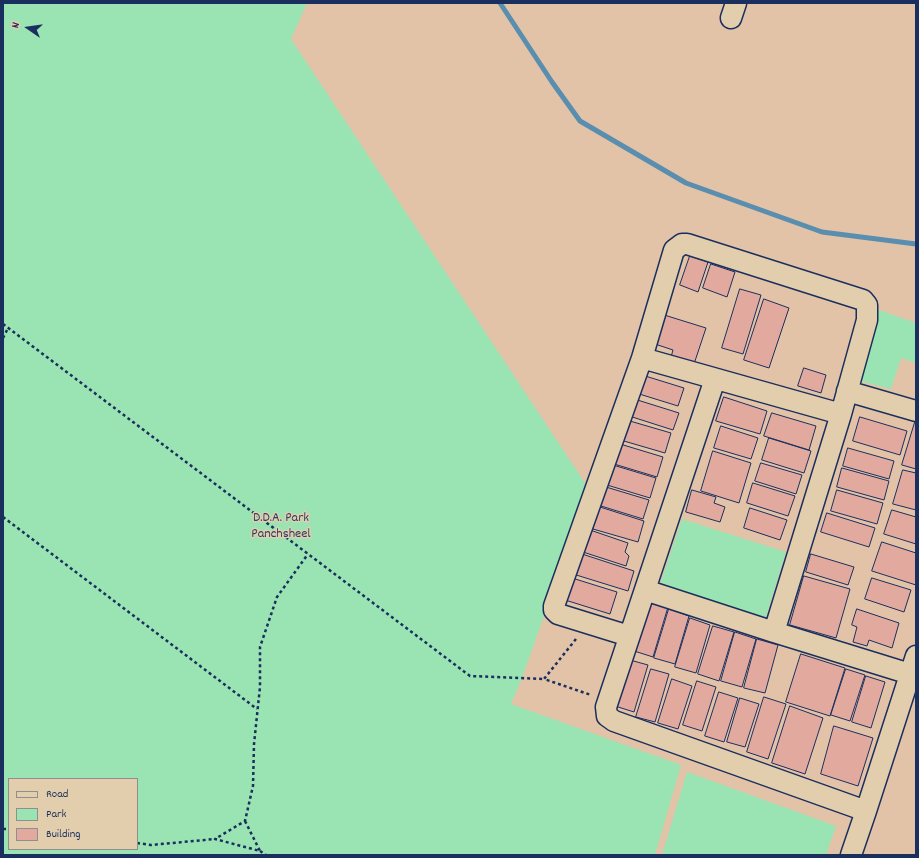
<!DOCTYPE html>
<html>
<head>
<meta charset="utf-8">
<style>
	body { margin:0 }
	#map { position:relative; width:919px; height:858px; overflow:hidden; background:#e2c3a8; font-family:Dekko,sans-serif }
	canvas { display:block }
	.frame { position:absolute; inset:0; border:4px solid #1b2f5e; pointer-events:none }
	.legend { position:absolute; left:8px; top:778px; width:130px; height:72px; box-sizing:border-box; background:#e2cead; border:1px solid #928e8d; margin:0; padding:5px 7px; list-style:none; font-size:12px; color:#1b2f5e }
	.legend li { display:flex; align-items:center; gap:8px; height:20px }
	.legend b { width:20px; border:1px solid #928e8d }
	.north { position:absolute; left:8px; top:8px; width:40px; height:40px; -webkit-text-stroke:3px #e2cead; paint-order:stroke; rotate:283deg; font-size:11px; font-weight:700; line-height:16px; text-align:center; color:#1b2f5e }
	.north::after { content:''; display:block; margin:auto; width:14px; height:18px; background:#1b2f5e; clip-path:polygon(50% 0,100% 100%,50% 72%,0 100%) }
</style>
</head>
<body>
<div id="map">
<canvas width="919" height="858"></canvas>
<div class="frame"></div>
<ul class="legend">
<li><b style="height:5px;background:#e2cead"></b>Road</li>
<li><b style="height:11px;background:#9ae3b2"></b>Park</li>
<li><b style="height:11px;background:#e2a99e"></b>Building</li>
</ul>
<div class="north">N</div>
</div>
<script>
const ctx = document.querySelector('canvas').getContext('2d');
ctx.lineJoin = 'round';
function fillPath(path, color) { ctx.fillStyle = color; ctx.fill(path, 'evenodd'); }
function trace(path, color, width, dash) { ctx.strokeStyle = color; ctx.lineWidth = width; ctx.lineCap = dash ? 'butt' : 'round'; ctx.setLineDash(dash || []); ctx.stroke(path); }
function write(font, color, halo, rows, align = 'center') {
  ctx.font = font + ' Dekko,sans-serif'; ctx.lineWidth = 3; ctx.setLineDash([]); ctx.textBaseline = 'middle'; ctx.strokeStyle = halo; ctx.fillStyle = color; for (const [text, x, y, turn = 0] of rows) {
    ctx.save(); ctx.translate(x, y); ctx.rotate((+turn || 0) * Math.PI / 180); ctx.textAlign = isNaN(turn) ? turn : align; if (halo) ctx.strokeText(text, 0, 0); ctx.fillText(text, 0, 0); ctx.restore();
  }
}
const green = new Path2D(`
	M3 3H307L291 39 589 489 522 678 511 704 681 765 655 855H3ZM9 779H137V849H9Z
	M876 309 916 323V363L901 358 891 389 855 380Z
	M682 519 786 552 765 620 660 584Z
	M687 772 836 826 826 855H662Z`);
const stream = new Path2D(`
	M500 3 552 82 580 121 686 183 822 232 916 244`);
const building = new Path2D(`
	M690 256 708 262 698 292 680 285Z
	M711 264 735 272 727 297 703 288Z
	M740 289 761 295 743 354 722 348Z
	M764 299 789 308 769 368 744 360Z
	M661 314 706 328 694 364 671 357 673 350 652 343Z
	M804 368 826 375 821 393 798 386Z
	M642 375 684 388 678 406 636 393Z
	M724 397 767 411 760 434 716 421Z
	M631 398 679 413 673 430 626 415Z
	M772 413 816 426 809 450 764 436Z
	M860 417 907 431 900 455 853 441Z
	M916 418V469L902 465Z
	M623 419 671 433 665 453 617 439Z
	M721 426 758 438 751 459 714 448Z
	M769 438 811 451 804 473 762 460Z
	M620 444 663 457 657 477 614 464Z
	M848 448 894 461 889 479 843 466Z
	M713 451 751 463 739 503 701 491Z
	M761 463 802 475 796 494 755 481Z
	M613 465 656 478 650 498 607 485Z
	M842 468 889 481 884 500 837 487Z
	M903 470 916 473V510L893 504Z
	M753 483 795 496 788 516 747 503Z
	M606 487 649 500 643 519 601 506Z
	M692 490 716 497 714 503 725 507 720 522 686 512Z
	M837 490 883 503 877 524 831 511Z
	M600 507 644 521 638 542 593 529Z
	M750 508 787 520 780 540 744 528Z
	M892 510 916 517V544L884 534Z
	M827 513 875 528 869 547 821 532Z
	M590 530 628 543 625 552 629 556 626 566 583 552Z
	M882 542 916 553V585L872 571Z
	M579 553 634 571 628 591 573 574Z
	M811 554 854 567 848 585 806 572Z
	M804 576 850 589 836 638 790 625Z
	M572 578 617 592 610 614 565 600Z
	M872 578 911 590 904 612 865 599Z
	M646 601 668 607 653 657 631 650Z
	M669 609 689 616 675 664 654 658Z
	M857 609 899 623 892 648 869 640 867 646 853 642 857 627 852 625Z
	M690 618 710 625 696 673 675 667Z
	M713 626 734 632 719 681 698 674Z
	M735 632 756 639 742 687 721 681Z
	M757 639 778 645 765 693 744 688Z
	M801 654 845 668 830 716 786 702Z
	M630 660 648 665 634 712 615 706Z
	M651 669 669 674 655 722 636 717Z
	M846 669 865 675 850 721 831 715Z
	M866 676 885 682 871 728 852 722Z
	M672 679 692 686 678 729 658 723Z
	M697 681 716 687 702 731 683 725Z
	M719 692 738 698 724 742 705 736Z
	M764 697 786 704 768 759 747 752Z
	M740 698 759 704 745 747 727 742Z
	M790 706 823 718 805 774 772 763Z
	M834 726 873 738 858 786 821 774Z`);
const path = new Path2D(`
	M3 324 470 676 544 679
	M3 338 8 328
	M3 517 257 709
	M576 639 544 679 591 695
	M245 821 260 851 215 839 245 821 253 786 254 744 260 687V647L277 597 308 554
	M3 829H9
	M137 843 151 845 215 839
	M260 851 266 855`);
const minor = new Path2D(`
	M731 18 736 3
	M642 358 841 414
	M715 379 606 707 607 716 614 721 866 811 916 656
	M847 391 916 411
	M774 632 910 674
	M629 636 558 614 554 610V606L642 358 674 250 682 244H687L863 300 867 305V320L841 414 774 632 645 590
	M851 855 866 811`);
const parkNames = [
	["D.D.A. Park",281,519],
	["Panchsheel",281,535]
];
fillPath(green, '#9ae3b2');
trace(stream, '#5a8eaf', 5);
fillPath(building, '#e2a99e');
trace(building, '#1b2f5e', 1);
trace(minor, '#1b2f5e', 23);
trace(path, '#1b2f5e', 2.5, [3, 3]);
trace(minor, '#e2cead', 20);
write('14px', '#284166', '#e2cead', parkNames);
</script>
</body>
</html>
